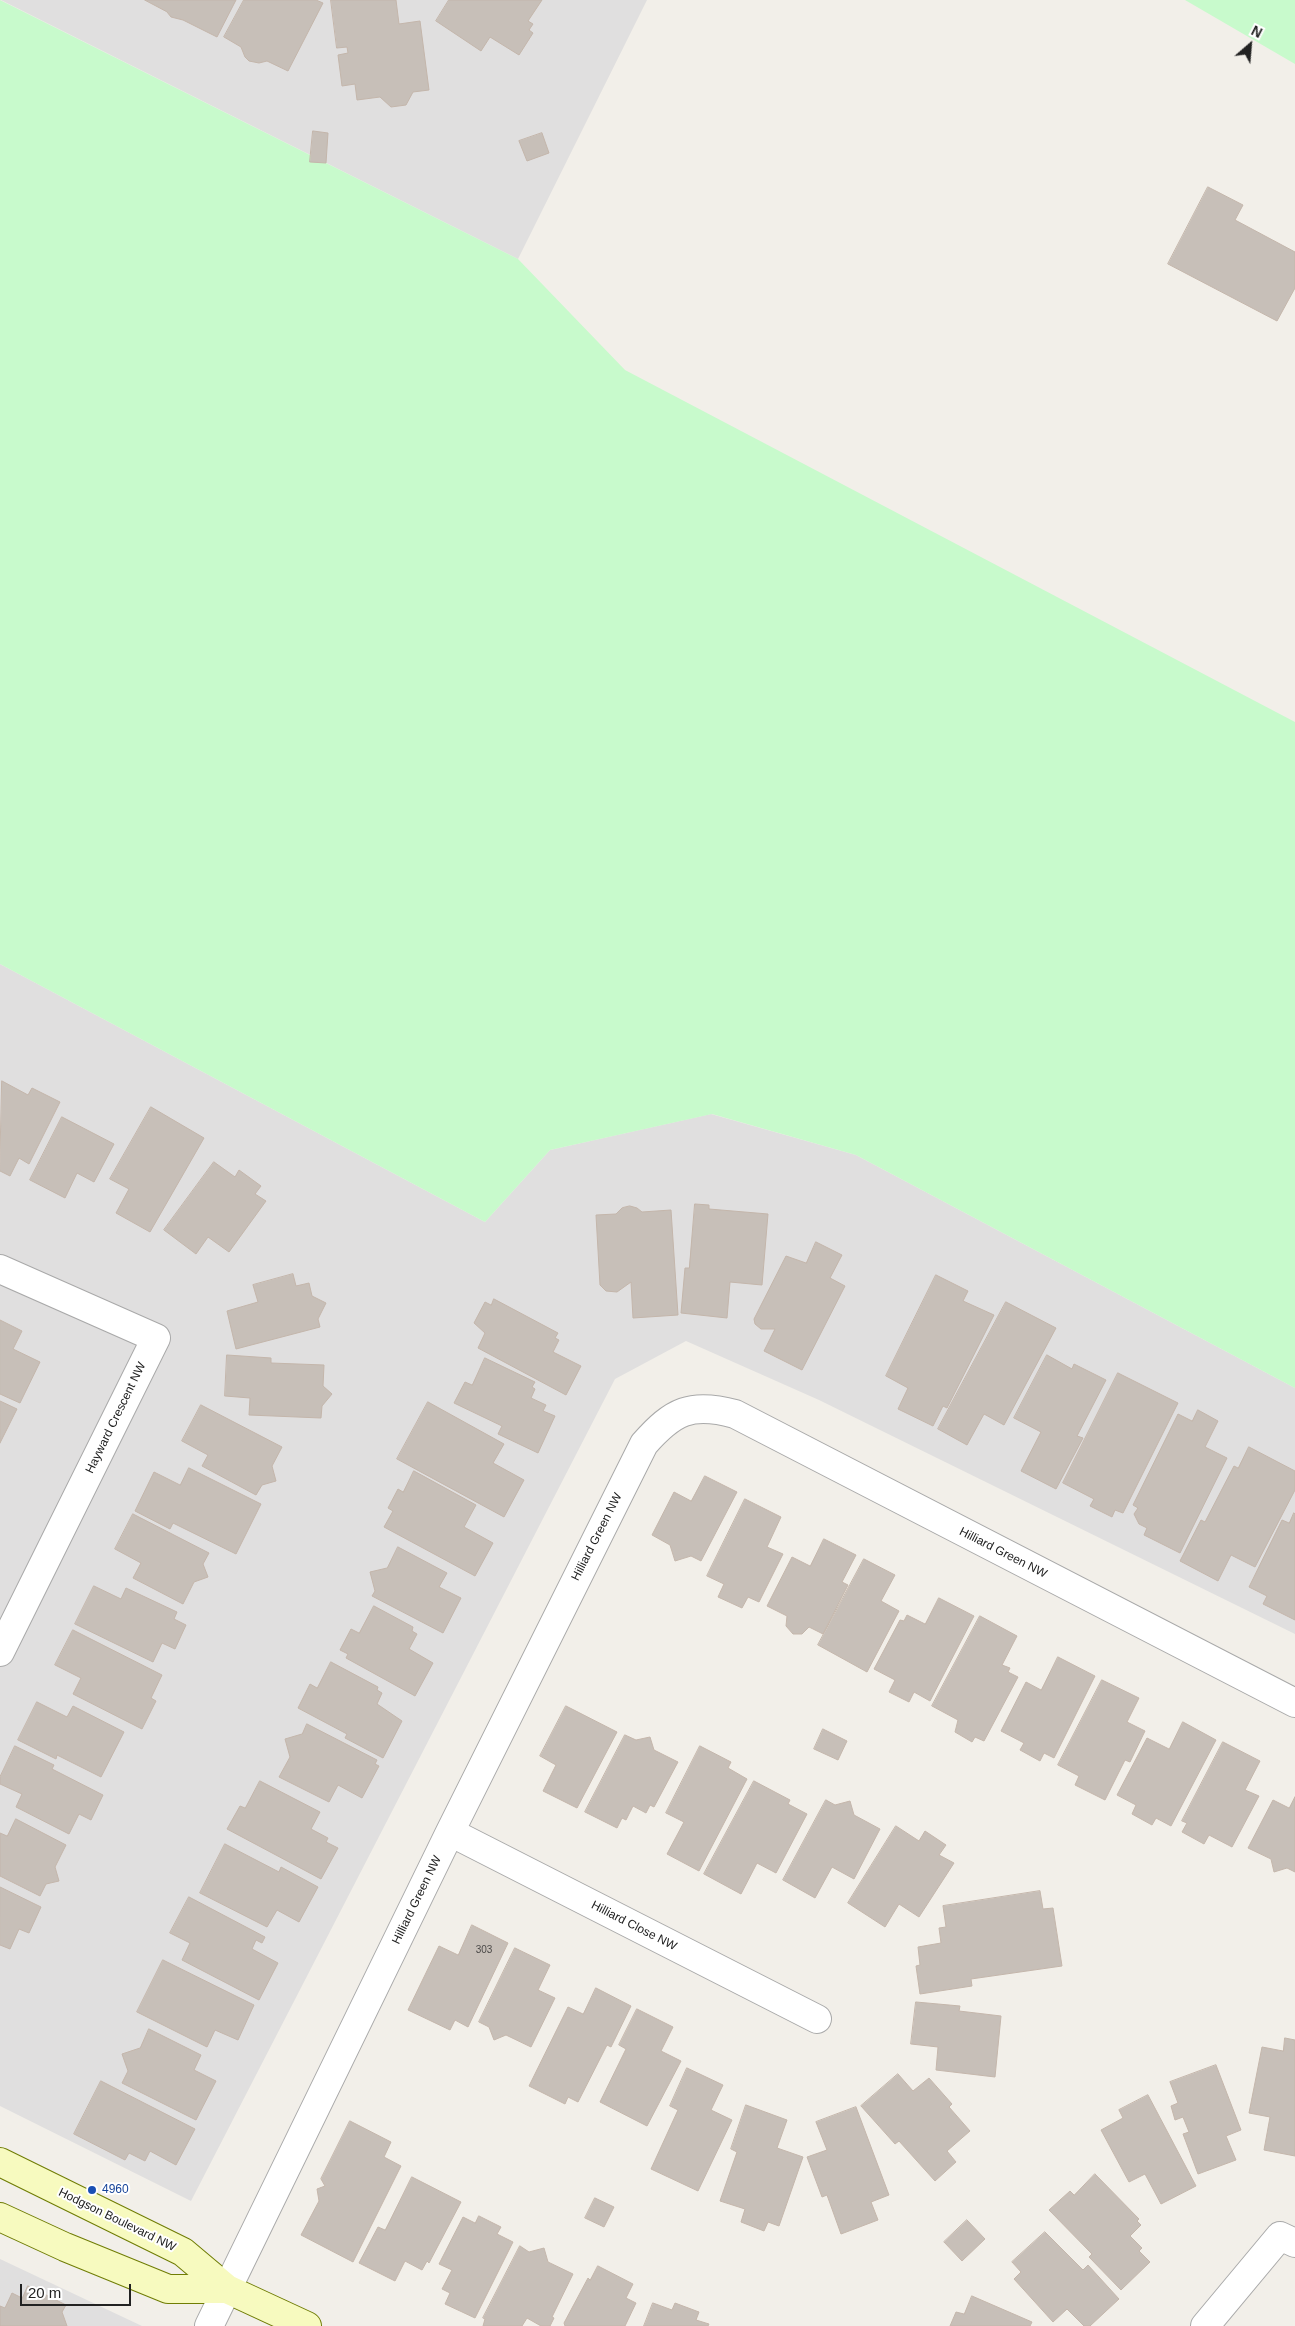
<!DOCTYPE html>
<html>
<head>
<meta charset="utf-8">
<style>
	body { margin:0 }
	#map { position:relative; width:1295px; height:2326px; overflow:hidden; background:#f2efe9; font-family:Helvetica,sans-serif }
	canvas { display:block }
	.north { position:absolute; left:1225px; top:20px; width:50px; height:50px; -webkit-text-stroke:4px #fff; paint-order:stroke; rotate:27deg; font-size:14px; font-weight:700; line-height:20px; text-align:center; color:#222 }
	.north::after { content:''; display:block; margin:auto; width:18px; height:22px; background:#222; clip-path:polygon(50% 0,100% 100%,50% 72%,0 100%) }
	.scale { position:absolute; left:20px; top:2284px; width:111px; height:22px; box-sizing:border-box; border:2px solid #222; border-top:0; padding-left:6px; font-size:15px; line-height:18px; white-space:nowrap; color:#222; -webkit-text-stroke:4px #fff; paint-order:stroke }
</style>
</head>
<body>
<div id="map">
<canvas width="1295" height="2326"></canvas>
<div class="north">N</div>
<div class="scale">20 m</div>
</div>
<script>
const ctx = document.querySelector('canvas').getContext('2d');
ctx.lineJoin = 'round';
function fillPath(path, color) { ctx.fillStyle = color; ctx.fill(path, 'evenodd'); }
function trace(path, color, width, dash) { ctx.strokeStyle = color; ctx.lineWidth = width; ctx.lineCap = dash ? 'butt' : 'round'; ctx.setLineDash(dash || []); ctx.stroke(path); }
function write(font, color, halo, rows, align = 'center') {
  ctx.font = font + ' Helvetica,sans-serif'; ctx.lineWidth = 4; ctx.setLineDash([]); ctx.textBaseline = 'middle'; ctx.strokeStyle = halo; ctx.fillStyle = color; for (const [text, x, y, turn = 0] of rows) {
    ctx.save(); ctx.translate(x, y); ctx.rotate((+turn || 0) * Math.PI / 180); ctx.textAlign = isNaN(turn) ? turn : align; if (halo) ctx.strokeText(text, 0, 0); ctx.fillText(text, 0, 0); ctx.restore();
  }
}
const residential = new Path2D(`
	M1 0H647L518 259Z
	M0 964 485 1222 550 1150 711 1114 856 1155 1295 1388V1634L819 1400 686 1341 615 1379 191 2201 0 2106Z
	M0 2259 142 2326H0Z`);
const park = new Path2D(`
	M0 0 518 259 625 370 1295 722V1388L856 1155 712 1114 550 1150 485 1222 0 964Z
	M1185 0H1295V64Z`);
const building = new Path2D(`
	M145 0H236L217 37 183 20 171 17 167 12Z
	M244 0H316L323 3 288 71 267 61 259 63 249 61 245 57 241 47 224 37Z
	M331 0H396L399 24 420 21 429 90 413 92 406 105 391 107 380 97 357 100 355 84 342 86 338 55 348 53 347 47 337 48Z
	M449 0H542L528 21 533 24 529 30 533 33 519 55 490 37 481 51 436 21Z
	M313 131 328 133 326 163 310 162Z
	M542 133 549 153 527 161 519 141Z
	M1208 187 1243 205 1235 220 1295 252V288L1277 321 1168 264Z
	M2 1081 28 1095 32 1088 60 1102 29 1164 19 1158 10 1176 0 1171Z
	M151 1107 204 1138 150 1232 116 1213 129 1189 110 1179Z
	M62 1117 114 1144 94 1182 77 1173 65 1198 30 1180Z
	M214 1162 235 1177 239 1170 261 1186 255 1194 266 1201 229 1252 208 1237 196 1254 164 1230Z
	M695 1204 709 1205V1209L768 1214 762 1285 730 1282 727 1318 681 1313 685 1268H689Z
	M630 1206 637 1208 642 1212 671 1210 678 1315 633 1318 631 1282 617 1292 606 1291 600 1285 596 1215 616 1214 622 1208Z
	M816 1242 842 1255 830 1278 845 1286 802 1370 764 1351 775 1329H761L755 1324 754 1319 786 1256 806 1263Z
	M293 1274 296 1286 309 1283 312 1296 326 1303 318 1319 320 1327 236 1349 227 1311 258 1302 253 1285Z
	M936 1275 968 1291 963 1301 994 1315 947 1408 943 1406 933 1426 898 1409 908 1388 886 1376Z
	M494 1299 558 1333 555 1338 559 1340 553 1352 581 1366 566 1395 478 1348 485 1333 474 1323 485 1302 491 1305Z
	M1006 1302 1056 1328 1004 1425 984 1414 967 1445 938 1429Z
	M0 1320 22 1331 13 1349 40 1362 20 1403 0 1394Z
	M227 1355 271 1358V1363L324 1365 323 1386 332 1394 322 1406 321 1418 249 1415 250 1398 225 1396Z
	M1047 1355 1072 1369 1074 1364 1106 1380 1077 1436 1083 1438 1056 1489 1021 1471 1041 1432 1014 1418Z
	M485 1358 535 1382 532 1387 535 1389 531 1398 546 1405 543 1411 555 1416 538 1453 498 1434 502 1426 454 1403 465 1382 472 1385Z
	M1118 1373 1178 1403 1123 1513 1115 1510 1112 1517 1090 1506 1094 1499 1063 1483Z
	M0 1401 17 1409 0 1443Z
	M428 1402 504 1444 493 1463 524 1480 504 1517 397 1459Z
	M201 1405 282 1447 272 1466 276 1481 262 1485 256 1495 202 1466 208 1455 182 1441Z
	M1198 1410 1218 1421 1205 1447 1227 1458 1180 1553 1144 1535 1147 1528 1139 1524 1134 1514 1138 1508 1133 1505 1178 1414 1192 1421Z
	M1249 1447 1295 1471V1490L1255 1567 1231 1555 1218 1581 1180 1561 1201 1520 1205 1522 1234 1466 1238 1468Z
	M189 1468 261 1504 236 1554 173 1523 170 1529 135 1511 154 1472 180 1485Z
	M414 1471 476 1505 464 1527 493 1543 475 1576 384 1527 393 1511 388 1508 398 1489 403 1492Z
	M705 1476 737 1492 701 1561 691 1556 675 1561 670 1545 652 1535 674 1492 691 1501Z
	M745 1499 781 1517 767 1547 783 1554 759 1602 748 1597 742 1608 718 1597 724 1584 707 1576Z
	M1294 1513 1295 1514V1620L1263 1604 1267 1596 1249 1587 1282 1520 1289 1523Z
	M133 1514 209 1553 203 1564 208 1577 194 1582 183 1604 133 1578 141 1563 115 1549Z
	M824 1539 856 1555 842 1582 848 1585 823 1634 809 1627 802 1634H793L786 1626 787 1616 767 1606 792 1557 810 1566Z
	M398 1547 447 1573 439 1587 461 1598 443 1633 372 1596 375 1591 370 1572 387 1568Z
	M864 1559 895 1575 881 1601 899 1611 867 1672 818 1645Z
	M94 1586 121 1599 126 1588 177 1612 174 1619 186 1625 175 1649 162 1643 153 1662 75 1624Z
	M939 1598 974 1616 930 1701 914 1692 909 1702 889 1692 895 1680 874 1669 900 1620 904 1621 907 1615 925 1624Z
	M374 1606 413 1627 412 1631 417 1634 409 1649 433 1663 415 1696 346 1658 348 1654 340 1650 351 1629 359 1633Z
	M980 1616 1017 1636 1002 1665 1010 1668 1008 1672 1018 1677 984 1741 975 1737 972 1742 955 1732 958 1720 932 1706Z
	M73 1630 162 1675 151 1698 156 1701 142 1729 73 1694 81 1678 55 1665Z
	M1058 1657 1095 1676 1054 1758 1044 1753 1040 1761 1020 1750 1024 1743 1001 1731 1026 1682 1041 1690Z
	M331 1662 378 1687 377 1690 382 1693 377 1704 402 1721 383 1758 345 1738 347 1734 298 1708 310 1684 317 1688Z
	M1102 1680 1139 1698 1127 1722 1145 1731 1130 1762 1125 1760 1105 1800 1075 1785 1079 1776 1058 1765Z
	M37 1702 67 1717 73 1706 124 1732 101 1777 57 1755 56 1759 18 1740Z
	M566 1706 617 1732 577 1808 543 1791 556 1765 540 1756Z
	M1183 1722 1216 1740 1171 1826 1156 1818 1152 1825 1132 1814 1136 1805 1117 1795 1147 1738 1169 1749Z
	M307 1724 377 1760 375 1764 379 1766 362 1798 338 1785 329 1802 279 1777 290 1757 285 1739 302 1734Z
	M823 1729 847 1741 838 1760 814 1749Z
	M625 1735 636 1740 650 1737 654 1750 678 1762 654 1807 650 1805 646 1813 633 1806 626 1820 622 1818 617 1828 585 1812Z
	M1223 1742 1260 1761 1245 1790 1259 1796 1232 1847 1209 1835 1204 1844 1182 1832 1187 1823 1182 1821Z
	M15 1746 54 1765 52 1769 103 1795 91 1820 79 1814 69 1834 16 1807 22 1794 0 1784V1777Z
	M700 1746 731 1762 728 1768 747 1779 699 1871 667 1854 684 1822 666 1813Z
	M260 1781 320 1812 311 1829 328 1838 326 1842 338 1848 321 1879 227 1829 240 1806 245 1808Z
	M754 1781 790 1800 788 1804 807 1814 776 1873 757 1863 741 1894 704 1874Z
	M1295 1797V1872L1287 1868 1274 1872 1271 1859 1248 1848 1273 1800 1289 1808Z
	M826 1800 835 1805 850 1801 854 1815 880 1829 854 1879 832 1867 815 1898 783 1880Z
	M16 1819 66 1845 55 1867 59 1881 46 1884 40 1896 0 1876V1833L7 1836Z
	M896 1826 919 1841 925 1831 946 1845 939 1855 954 1863 919 1917 899 1904 885 1927 848 1903Z
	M225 1844 279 1872 281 1867 318 1887 299 1922 277 1910 267 1927 200 1893Z
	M0 1887 41 1907 29 1933 19 1929 10 1949 0 1945Z
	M1040 1891 1043 1909 1053 1908 1062 1966 971 1979 972 1986 920 1994 916 1966 920 1965 918 1947 941 1943 939 1928 946 1927 943 1906Z
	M189 1897 265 1937 262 1943 256 1940 252 1949 278 1963 259 2000 182 1960 190 1943 170 1933Z
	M472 1925 508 1943 468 2027 455 2020 450 2030 408 2010 439 1946 458 1955Z
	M515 1948 550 1965 538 1990 555 1998 531 2047 506 2035 494 2040 489 2027 479 2022Z
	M163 1960 254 2005 238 2040 215 2030 207 2047 137 2012Z
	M596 1988 631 2006 611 2047 607 2045 578 2102 568 2097 565 2104 529 2086 568 2007 583 2014Z
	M916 2002 960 2006 959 2011 1001 2016 995 2077 936 2070 938 2047 911 2044Z
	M637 2009 673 2027 661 2051 681 2061 647 2126 600 2102 626 2049 619 2045Z
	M149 2029 201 2055 194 2070 216 2081 196 2120 122 2083 128 2071 122 2054 140 2048Z
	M1285 2038 1295 2040V2156L1264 2150 1270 2117 1249 2113 1262 2047 1283 2051Z
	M1216 2065 1241 2130 1226 2136 1236 2160 1198 2174 1183 2134 1189 2132 1183 2117 1175 2120 1171 2106 1178 2103 1170 2082Z
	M687 2068 723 2085 711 2110 732 2120 698 2191 651 2169 678 2110 670 2106Z
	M898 2074 913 2091 929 2078 952 2104 949 2107 970 2131 947 2151 956 2162 935 2181 899 2141 895 2144 861 2106Z
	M101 2081 195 2129 176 2165 150 2151 145 2161 129 2153 125 2160 74 2134Z
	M1148 2095 1196 2186 1161 2204 1145 2174 1129 2182 1101 2130 1123 2118 1119 2110Z
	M746 2105 787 2120 777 2148 803 2157 779 2226 768 2222 764 2231 741 2222 745 2209 720 2201 737 2152 731 2149Z
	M856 2107 889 2195 871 2202 878 2220 841 2234 827 2195 822 2197 807 2157 827 2150 816 2122Z
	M350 2121 391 2142 384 2157 401 2166 353 2262 301 2235 319 2201 317 2189 325 2186 321 2179Z
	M1095 2174 1139 2219 1137 2221 1141 2225 1130 2236 1142 2248 1139 2251 1150 2262 1121 2290 1089 2257 1092 2254 1049 2210 1070 2191 1074 2195Z
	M412 2177 461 2202 429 2263 427 2261 422 2270 405 2261 395 2281 359 2263 378 2227 385 2230Z
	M595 2198 614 2207 604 2227 585 2218Z
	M479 2216 501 2227 497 2234 513 2242 475 2318 445 2304 450 2293 442 2289 452 2270 439 2264 463 2217 475 2223Z
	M967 2220 985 2239 962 2261 944 2242Z
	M1045 2232 1083 2270 1088 2265 1119 2299 1090 2326H1084L1067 2309 1053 2322 1014 2279 1021 2272 1012 2262Z
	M520 2246 529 2252 544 2248 548 2262 573 2274 552 2317 554 2318 550 2326H541L527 2318 522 2326H483L485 2319 483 2318Z
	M598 2266 633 2284 626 2298 636 2303 625 2326H565L564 2323 588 2278 590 2280Z
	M28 2286 66 2305 62 2312 67 2326H0V2306L5 2308 12 2293 22 2298Z
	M972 2296 1032 2322 1030 2326H950L956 2312 964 2314Z
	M653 2303 672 2310 675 2303 699 2312 696 2320 709 2324 708 2326H644Z`);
const street = new Path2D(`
	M0 1269 156 1338 0 1652
	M450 1832 817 2019
	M209 2326 450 1832 644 1444C673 1411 691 1402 735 1414L1295 1703
	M1205 2326 1280 2236 1295 2243`);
const secondary = new Path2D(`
	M0 2162 183 2252 227 2289 307 2326
	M0 2217 65 2247 168 2289H227`);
const markers = [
	[92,2190,5,"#1a4fb4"]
];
const numberNames = [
	["303",484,1950]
];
const streetNames = [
	["Hayward Crescent NW",116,1418,-64],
	["Hilliard Green NW",597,1537,-63],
	["Hilliard Green NW",1003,1553,27],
	["Hilliard Green NW",417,1900,-64],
	["Hilliard Close NW",634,1926,27],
	["Hodgson Boulevard NW",117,2220,26]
];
const transitNames = [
	["4960",102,2190]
];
fillPath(residential, '#e0dfdf');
fillPath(park, '#c8facc');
fillPath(building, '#c7bfb8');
trace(building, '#c4b6ab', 1);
trace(street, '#a9a9a9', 30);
trace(secondary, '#707d05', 30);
trace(street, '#fff', 28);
trace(secondary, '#f7fabf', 28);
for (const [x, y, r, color] of markers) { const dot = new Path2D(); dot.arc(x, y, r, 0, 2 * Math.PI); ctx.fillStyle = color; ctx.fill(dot); trace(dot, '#fff', 2); }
write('10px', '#4b4948', null, numberNames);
write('12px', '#222', '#fff', streetNames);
write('12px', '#164399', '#fff', transitNames, 'left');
</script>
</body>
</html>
